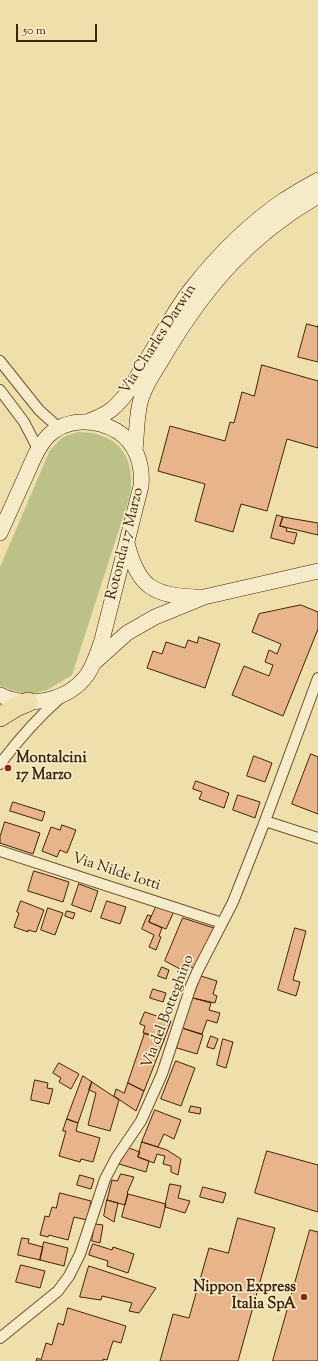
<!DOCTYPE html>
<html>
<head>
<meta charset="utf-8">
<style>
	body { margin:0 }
	#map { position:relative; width:318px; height:1361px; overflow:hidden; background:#efe0ab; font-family:"Sorts Mill Goudy",serif }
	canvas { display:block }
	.scale { position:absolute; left:16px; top:24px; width:81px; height:18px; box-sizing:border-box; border:2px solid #40230d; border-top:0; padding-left:5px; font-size:12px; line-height:14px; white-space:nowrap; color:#40230d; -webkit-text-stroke:3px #f5ebc8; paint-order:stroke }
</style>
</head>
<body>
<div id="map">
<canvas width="318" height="1361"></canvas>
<div class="scale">50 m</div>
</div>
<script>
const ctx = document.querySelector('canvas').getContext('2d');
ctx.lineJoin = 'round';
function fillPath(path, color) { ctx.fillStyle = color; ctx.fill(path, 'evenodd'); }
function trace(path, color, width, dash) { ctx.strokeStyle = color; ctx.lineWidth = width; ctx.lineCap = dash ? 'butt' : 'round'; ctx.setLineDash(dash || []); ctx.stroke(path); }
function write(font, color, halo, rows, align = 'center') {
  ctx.font = font + ' "Sorts Mill Goudy",serif'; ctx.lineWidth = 3.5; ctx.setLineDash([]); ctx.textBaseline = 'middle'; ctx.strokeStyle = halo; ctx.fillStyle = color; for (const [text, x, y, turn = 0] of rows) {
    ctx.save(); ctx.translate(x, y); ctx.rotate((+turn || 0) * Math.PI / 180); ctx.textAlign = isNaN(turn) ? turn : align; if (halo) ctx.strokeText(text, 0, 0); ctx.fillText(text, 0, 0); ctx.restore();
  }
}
const green = new Path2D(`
	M78 432C111 432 132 449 131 483 131 491 129 498 127 505L72 675 47 690 28 695 0 686V567L50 450 63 437Z`);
const building = new Path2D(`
	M307 324 318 327V325V362L298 357Z
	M262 365 318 381V448L287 439 267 511 241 504 233 532 195 521 205 484 158 471 170 426 225 441 230 422 234 423 242 392 254 396Z
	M277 515 283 517 280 526 287 528 286 531 297 533 294 544 271 538Z
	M283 517 318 523V535L280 526Z
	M301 605 318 612V629L283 716 232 695 244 666 269 676 273 665 265 662 269 650 277 654 281 644 252 632 259 614Z
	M199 637 220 644 205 688 147 668 153 651 162 654 166 642 185 648 188 640 197 643Z
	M311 754 318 757V814L292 804Z
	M254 756 272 763 265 782 247 776Z
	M196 781 229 793 224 808 199 799 202 792 193 789Z
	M238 795 260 802 255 818 233 810Z
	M13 802 45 812 42 821 10 811Z
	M5 822 40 833 33 854 0 843V837Z
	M62 825 76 830 67 853 60 850 57 857 42 851 51 827 60 830Z
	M34 871 69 882 63 902 28 891Z
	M79 884 98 891 91 912 72 905Z
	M21 901 44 910 36 932 28 930V932L14 927 19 913 17 912Z
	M107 901 126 907 120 924 101 918Z
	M156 907 174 911 166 929 149 922Z
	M48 908 63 913 55 935 41 930Z
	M67 911 75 913 73 919 65 916Z
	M148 915 151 916 149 922 162 928 159 936 161 937 156 950 149 947 154 935 142 929Z
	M183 918 214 928 194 968 183 964 180 969 165 961Z
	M295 928 306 931 293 980 300 982 296 996 278 990Z
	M162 967 169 970 166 979 158 976Z
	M201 976 217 981 213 994 217 996 215 1003 193 998Z
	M153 989 166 993 163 1002 150 998Z
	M193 998 211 1003 209 1010 220 1013 217 1023 207 1020 202 1034 182 1028Z
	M145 1012 171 1021 164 1040 143 1033 145 1026 140 1024Z
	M182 1028 203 1035 197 1054 177 1048Z
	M145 1033 164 1040 144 1091 128 1083Z
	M211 1036 218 1039 214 1049 207 1047Z
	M223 1039 233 1042 226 1068 217 1065Z
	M176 1061 195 1068 181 1106 161 1099Z
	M59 1063 79 1074 71 1089 59 1082 61 1078 53 1073Z
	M83 1076 92 1082 78 1123 67 1119Z
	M35 1080 48 1083 47 1088 53 1089 49 1104 31 1100Z
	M92 1082 119 1100 110 1131 88 1125 96 1093 89 1090Z
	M128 1083 144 1091 136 1111 114 1096 116 1089 124 1093Z
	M191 1106 201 1108 200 1114 189 1112Z
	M155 1110 181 1120 174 1139 164 1134 158 1147 142 1142Z
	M67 1119 78 1123 76 1131 100 1138 93 1162 81 1159 80 1162 59 1156 66 1131H63Z
	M142 1142 167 1150 181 1159 178 1175 171 1172V1166L163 1164 165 1156 157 1154 154 1163 138 1157Z
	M129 1148 140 1152 138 1157 149 1161 146 1172 119 1164Z
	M267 1151 318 1165V1212L255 1193Z
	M121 1174 134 1177 127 1193 128 1194 125 1205 107 1200 112 1180 117 1181Z
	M80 1175 94 1179 91 1189 77 1185Z
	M170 1184 181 1186 178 1198 190 1201 185 1213 165 1207Z
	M203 1187 226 1193 223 1203 200 1197Z
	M60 1193 91 1201 87 1220 74 1217 68 1240 49 1235 48 1237 40 1235 45 1216 49 1217 52 1207 56 1208Z
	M128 1194 166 1204 160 1228 122 1217Z
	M107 1200 118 1203 114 1222 104 1216Z
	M238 1218 275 1228 238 1361H160L173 1314 189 1318 209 1248 228 1253Z
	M95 1224 103 1225 100 1243 92 1241Z
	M310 1230 318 1232V1361H273Z
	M22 1238 29 1239 28 1243 43 1247 40 1260 18 1255Z
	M44 1242 68 1248 64 1266 40 1260Z
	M93 1244 112 1250 113 1247 134 1254 128 1273 107 1266 108 1261 89 1255Z
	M21 1265 45 1271 40 1288 16 1282Z
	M89 1266 156 1288 139 1313 129 1311 132 1303 102 1296 101 1300 80 1297Z
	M68 1308 126 1326 121 1343 113 1341 107 1360 103 1359V1361H36L37 1358 41 1360 46 1343 52 1345 58 1323 63 1325Z`);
const street = new Path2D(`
	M0 361 39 410 59 428
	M0 390 24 422 38 449
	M0 764C19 739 35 720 59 699
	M265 821 318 838
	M0 851 222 923
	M0 1338 58 1291 69 1276 80 1254 105 1179 116 1158 141 1121 162 1074 191 986 198 970 233 902 265 821 318 678`);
const secondary = new Path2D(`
	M89 421C97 418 104 415 111 410 126 398 137 378 146 361 161 336 174 311 192 288 218 255 249 224 284 200 295 193 307 186 318 180
	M135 450C137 434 136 416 141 399 146 382 158 367 167 351 207 285 250 235 318 196
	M0 533C8 515 16 498 24 480 31 465 36 449 47 437 65 418 95 418 117 431 136 443 143 464 141 486L102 640C98 652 94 665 87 675 68 701 28 709 0 695
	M127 543C138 587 153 596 197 597
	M96 661 127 633 155 617 204 597 318 571`);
const highway = new Path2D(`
	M0 717 16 707 28 702`);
const markers = [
	[8,768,4,"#8f2418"],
	[304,1297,4,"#8f2418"]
];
const streetNames = [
	["Via Charles Darwin",159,340,-57],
	["Rotonda 17 Marzo",126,544,-76],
	["Via Nilde Iotti",116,873,18],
	["Via del Botteghino",169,1012,-69]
];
const poiNames = [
	["Montalcini",16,759],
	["17 Marzo",16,776],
	["Nippon Express",296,1288,"right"],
	["Italia SpA",296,1305,"right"]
];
fillPath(green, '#bcc187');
fillPath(building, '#e8b48a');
trace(building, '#40230d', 1);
trace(street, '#6c5234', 12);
trace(secondary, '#40230d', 16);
trace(highway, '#40230d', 20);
trace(street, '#f5ebc8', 10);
trace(secondary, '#f5ebc8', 15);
trace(highway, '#efe0ab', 19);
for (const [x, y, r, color] of markers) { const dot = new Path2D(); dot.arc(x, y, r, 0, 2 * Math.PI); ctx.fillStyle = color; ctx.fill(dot); trace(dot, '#f5ebc8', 1.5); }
write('15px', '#40230d', '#f5ebc8', streetNames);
write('bold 15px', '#40230d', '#f5ebc8', poiNames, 'left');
</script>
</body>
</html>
